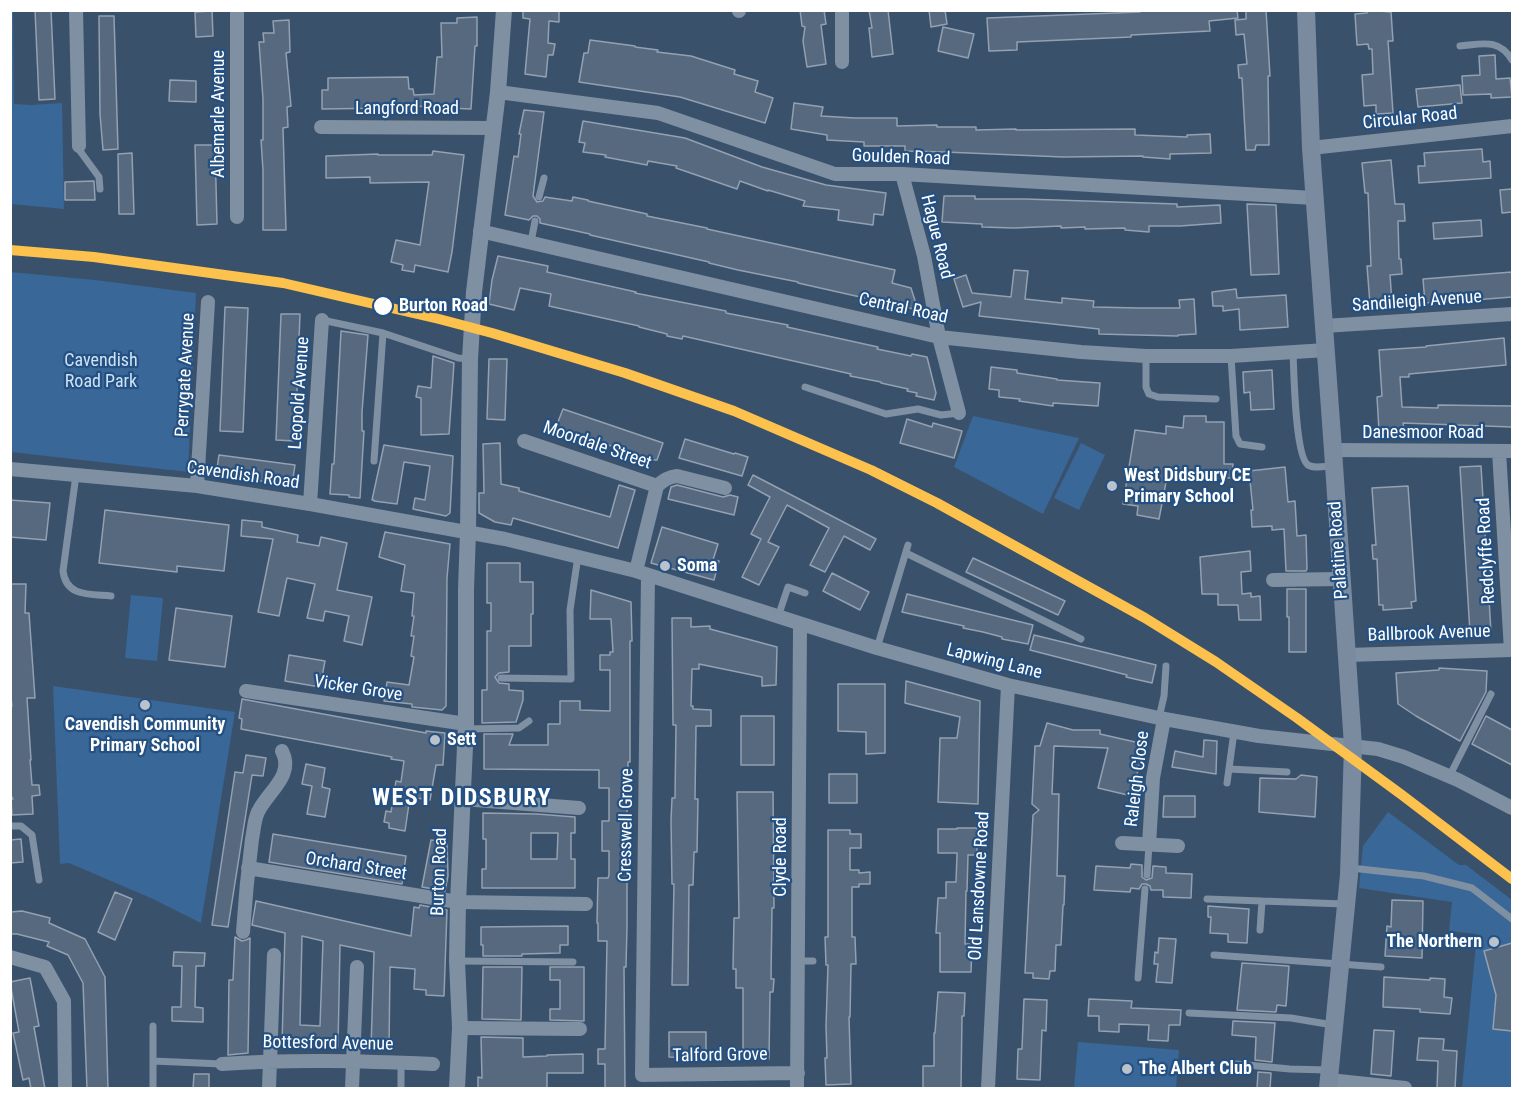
<!DOCTYPE html>
<html>
<head>
<meta charset="utf-8">
<style>
	body { margin:0 }
	#map { position:relative; width:1523px; height:1099px; overflow:hidden; background:#3a516c; font-family:"Roboto Condensed",sans-serif }
	canvas { display:block }
	.frame { position:absolute; inset:0; border:12px solid #fff; pointer-events:none }
</style>
</head>
<body>
<div id="map">
<canvas width="1523" height="1099"></canvas>
<div class="frame"></div>
</div>
<script>
const ctx = document.querySelector('canvas').getContext('2d');
ctx.lineJoin = 'round';
function fillPath(path, color) { ctx.fillStyle = color; ctx.fill(path, 'evenodd'); }
function trace(path, color, width, dash) { ctx.strokeStyle = color; ctx.lineWidth = width; ctx.lineCap = dash ? 'butt' : 'round'; ctx.setLineDash(dash || []); ctx.stroke(path); }
function write(font, color, halo, rows, align = 'center') {
  ctx.font = font + ' "Roboto Condensed",sans-serif'; ctx.lineWidth = 4.5; ctx.setLineDash([]); ctx.textBaseline = 'middle'; ctx.strokeStyle = halo; ctx.fillStyle = color; for (const [text, x, y, turn = 0] of rows) {
    ctx.save(); ctx.translate(x, y); ctx.rotate((+turn || 0) * Math.PI / 180); ctx.textAlign = isNaN(turn) ? turn : align; if (halo) ctx.strokeText(text, 0, 0); ctx.fillText(text, 0, 0); ctx.restore();
  }
}
const green = new Path2D(`
	M10 11H13L14 104 31 105 62 103 64 209 11 204Z
	M10 272 95 280 196 293 188 472 11 452Z
	M973 416 1079 438 1043 514 954 467Z
	M1081 443 1105 455 1079 510 1054 498Z
	M131 595 163 598 157 661 125 658Z
	M53 686 235 712 201 923 153 899 69 863 60 864Z
	M1388 812 1459 865H1466L1512 900V1088H1462L1477 934 1449 931 1452 902 1359 888 1363 846Z
	M1078 1042 1179 1050 1176 1088H1074Z`);
const building = new Path2D(`
	M35 10H51L55 99 39 100Z
	M523 10H559V22L549 21 548 43 555 44 553 55H548L546 77 525 74 530 19 523 18Z
	M800 10H824L826 24 821 25 826 64 807 67 803 41 805 27 802 26Z
	M869 10H888L893 54 872 57 869 28H872Z
	M929 10H945L947 24 931 27Z
	M1140 10H1237L1238 18 1209 21 1210 31 1131 35V37L1017 42V50L989 51 987 18 1140 12Z
	M1246 10H1266L1270 76H1268L1269 145H1256L1255 150H1246L1242 78H1239L1238 65 1247 64 1244 34 1236 35 1235 20 1246 19Z
	M1367 10 1391 12 1393 41H1388L1393 113 1376 114V105L1364 106 1362 75 1373 74 1372 49H1369L1368 44 1357 45 1355 14 1367 13Z
	M212 11 213 36 196 37 195 12Z
	M99 16H114L118 149 103 150 100 114Z
	M477 17V46H475L471 109 448 108V105L388 108 322 109V90H328V78L408 77 409 89H413L414 95 434 94 437 57H442L441 23H457V18Z
	M289 20 290 52 286 53 291 106 287 107 288 127 283 128 286 230H263V170L261 140H263V99L259 42H264L263 33H274L273 21Z
	M943 27 974 34 968 58 938 51Z
	M590 40 635 46V47L658 50 657 52 691 56 735 70 734 74 758 81 755 92 773 98 765 123 680 97 579 82 584 53H588Z
	M1495 55 1496 79 1510 78 1512 97 1491 98V94L1463 95 1462 76 1480 75 1479 56Z
	M170 80 196 81V102L169 101Z
	M1460 85 1462 103 1418 107 1416 89Z
	M794 103 823 107 821 116 855 118H897V126L937 125V127H976V130L1016 129V130L1135 129V135L1187 137V135L1210 134 1211 153 1170 154V159L1143 157V156L1063 157 945 152 905 151V146H864V142L827 140V135L791 129Z
	M524 110 544 112 533 196 537 202 543 201 545 197 572 201 573 197 588 200V201L647 214V216L707 228V229L895 270 892 283 911 288 918 310 798 283V282L738 270 709 263V262L590 235V234L540 223V219L537 216H533L529 220 505 215 514 156 518 157 521 134H519Z
	M583 121 685 138 762 167 826 185 886 193 883 215 874 214 873 225 838 220 839 210 803 206 805 201 768 190V191L740 181 737 189 676 168 677 166 648 161 647 165 605 157 606 155 583 152 585 143 579 142Z
	M195 145H215L217 224 197 225Z
	M1482 149 1483 162 1490 161 1491 178 1419 183 1418 166H1425L1424 153Z
	M433 151 464 155 452 252 448 272 415 265 414 272 402 270 403 265 391 262 396 240 420 245 429 182 370 183V177L326 178V156L378 154V155H432Z
	M132 153 134 214H119L118 154Z
	M1391 160 1395 204H1404L1405 221H1398L1399 259H1401L1402 274 1390 275 1392 303 1370 304 1367 266H1371L1368 193H1365L1362 163Z
	M94 181 95 200H65V182Z
	M1512 189V212L1502 213 1500 190Z
	M944 196H975V199H1025L1177 204V207L1220 205 1221 223 1180 226H1149V232L1125 230V228L1085 229V227L1061 228V226L1014 228 982 227V224L942 222Z
	M1247 204 1276 205 1279 274 1251 275Z
	M1481 220 1482 236 1434 239 1433 223Z
	M498 256 548 266 547 272 636 292 635 293 726 311V313L788 325 787 327 878 347 877 349 911 356 912 354 927 357 936 393 934 400 916 396 917 393 907 391 908 389 881 383V382L850 376 851 374 683 336 682 339 667 336V334L639 327V326L549 306 551 294 520 288 514 310 489 304 492 280Z
	M1014 270 1028 271 1025 299 1062 303V298L1094 301 1093 307 1139 308H1180L1179 300 1194 299 1196 334 1178 335V336L1099 334V329L979 316 981 302 963 307 954 279 966 275 972 293 1011 297Z
	M1512 272V297L1461 301V300L1425 303 1423 279Z
	M1236 289 1237 298 1286 295 1288 327 1240 330 1239 309 1223 311V306H1213L1212 292Z
	M225 307 248 308 243 432 220 431Z
	M281 314H300L295 441 276 440Z
	M341 331 368 335 362 412V431H364L360 498 349 497V495L330 494 332 464H334Z
	M1504 338 1506 365 1409 374V377H1400L1402 407 1438 408V405L1512 406V427L1403 423 1404 430 1379 431 1377 397 1382 396 1379 350 1426 347V346Z
	M433 356 454 363 449 434 421 435V398L416 397 418 386 431 388Z
	M489 359H507L505 420 487 419Z
	M991 367 1017 370V373L1057 379V380L1100 383 1098 406 1053 403V406L1019 401 1020 399 999 397V390L989 389Z
	M1272 370 1274 409 1251 410 1250 392 1244 393 1243 372Z
	M563 409 663 443 657 460H652L556 427Z
	M1184 416H1206V422H1224V464H1233L1232 478 1167 477 1159 519 1137 515 1138 506 1123 504 1135 430 1166 434V426L1183 428Z
	M907 419 932 427 933 423 962 431 954 458 900 443Z
	M685 439 734 454 735 453 748 457 742 476 679 458Z
	M500 443 501 484 519 488V491L610 517 619 485 635 490 618 548 513 518 511 525 495 522 479 513V493H484L483 444Z
	M384 445 453 456 450 513 446 516 413 509 415 498 425 500 430 466 404 462 397 504 374 501V500H372Z
	M219 455 295 465 292 485 216 475Z
	M1481 466 1491 632 1470 633 1460 467Z
	M1285 467 1288 502 1295 501 1297 536 1306 535 1307 569 1306 571H1286L1284 529 1272 530V526L1252 527 1251 510H1253L1249 471Z
	M753 475 876 539 870 550 844 536 825 572 810 565 829 528 787 505 768 542 779 547 759 585 742 577 761 539 751 534 770 497 748 485Z
	M677 485 723 497 730 495 738 497 734 515 668 499 671 487Z
	M1408 486 1416 601 1411 602 1412 608 1383 610V605H1379L1377 559H1373L1372 545H1376L1372 488Z
	M10 500 50 503 46 540 10 537Z
	M105 510 229 525 224 571 177 566V572L99 563Z
	M242 520 262 522V527L298 535 297 542 319 546 321 537 347 543 337 590 372 597 362 645 344 641 349 616 325 611 323 621 307 618 315 584 287 578 279 616 258 612 273 539 241 536Z
	M662 527 718 544 713 560 719 561 714 580 651 563Z
	M385 532 450 544 447 578 446 706 442 710 412 707V704L384 701 387 682 409 685 414 657 411 656 414 636H411L414 616H412L414 593 401 591 405 565 379 557Z
	M1250 551 1251 571 1241 572 1242 594 1251 593V597L1260 596 1261 620H1239L1238 605H1218V594H1202L1200 557Z
	M973 558 1065 601 1058 615 966 572Z
	M487 563H520V582H533V614H531V646H509V672L499 673 495 677 499 683 509 684V690L523 691V700L516 722 482 723V690H487V631H491V603H487Z
	M832 573 869 592 860 610 823 591Z
	M10 584H26L25 613H29L35 698H27L31 760H30L32 785H39L40 795 32 796 33 814 12 815 11 799H13L12 797H10V706H12L10 690Z
	M1287 589H1306V652H1289V617H1287Z
	M591 590 631 602 632 641H630V762H628V792H627V927L626 967H624L625 1089H605V1064H598V1049H605L607 941H598V923H597L598 878H608L609 875V851H602V821H609V788H599V770L484 769V734H513L509 745H548V724H560V701H580V710L610 711V670H600V655H610V652H613L611 619H590Z
	M907 594 1033 625 1028 644 1002 639V637L983 632 963 628 964 626 902 612Z
	M176 608 232 616 225 667 169 660Z
	M672 618H691V627L710 626V629L777 647 776 685 762 686V677L699 664V669H692L691 706H693V709L711 710V726H696L695 799H698L697 852H694L693 885H689L688 985H672L674 884H672L671 820 672 798H675L676 725H673Z
	M1034 635 1156 665 1152 683 1126 677 1127 675 1030 650Z
	M289 655 325 661 320 687 285 681Z
	M1439 668 1487 671 1486 692 1460 741 1416 716 1398 704 1396 673 1439 670Z
	M906 681 980 701 978 804 938 802 940 738H957L960 717 905 703Z
	M838 684H885V753L866 754V732L838 731Z
	M242 699 426 733V731L445 733 443 765H436L430 800 410 797 405 831 389 828V823L384 822 386 811 391 812 396 781 401 782 404 761 391 759 392 757 241 729 242 719 239 718Z
	M741 716H774V765H741Z
	M1486 716 1512 730V765L1472 744Z
	M1047 723 1073 730H1100V734L1144 744 1132 796 1098 788 1108 748 1054 746 1052 794H1059L1057 876H1065L1064 905H1063L1061 945H1056L1055 971H1050L1049 979 1033 978V973H1025L1033 815 1039 810 1032 804 1035 746H1040Z
	M1204 740 1217 741 1216 774 1172 767 1175 751 1203 757Z
	M246 755 266 758 263 776 252 775 228 927 212 925 235 772 243 773Z
	M306 764 325 768 322 787 330 789 325 817 307 814 312 786 302 784Z
	M829 774H857V803H829Z
	M1301 775 1317 777 1315 817 1259 812 1260 778 1296 779Z
	M737 792H773L774 908H772L771 979H774L773 992H770L769 1059 743 1058V988H736V969H733L734 918H739Z
	M1164 796H1195V817H1163Z
	M483 813 537 814 575 817V833H571V859H575V888H482V869H486V839H483ZM531 833H558L557 859H531Z
	M957 828H977V855H968L967 891H966L965 944H972L971 972H940V933H936L938 898H946V882H956L957 855V853H938V829H957Z
	M828 830H850V834H861V848H850V870H859V873L870 872V884H859V887H852V937H855L856 964H851L850 1017H849L851 1084 826 1085 825 1058H827L826 1026 828 965H826L825 937H828Z
	M273 834 406 856 402 884 269 862Z
	M21 839 23 862 10 863V840Z
	M431 840 447 842 448 876 445 891 422 887Z
	M1131 864 1142 865V877L1146 880 1152 878 1153 866 1166 867V873L1192 874 1191 898 1163 897V890H1151L1150 886 1146 884H1142L1139 889 1131 888 1130 892 1094 890 1096 866 1130 868Z
	M115 892 132 899 115 940 98 932Z
	M1392 900 1423 901 1422 958 1385 956 1387 926 1391 927Z
	M256 901 411 936 414 907 419 908 420 905 447 910 444 996 426 995V990L414 989 415 969 390 967 389 1049 371 1048 374 952 340 945 338 1047H320V1045L282 1044 285 933 252 925ZM302 936 323 941 320 1026 300 1025Z
	M1208 906 1249 909 1247 943 1228 942V934L1210 933 1211 917H1208Z
	M22 911 50 918 49 923 85 939 105 977 108 1089H87L83 983 68 955 47 946 49 942 17 934H10V912Z
	M568 926V945H560V953L522 954V956H483V945H481V927Z
	M235 937 242 941 246 940 250 938 248 1053 228 1055 229 980H233Z
	M1159 938 1176 939 1172 983 1156 982 1158 964H1154L1155 952 1158 953Z
	M1512 943V1031L1493 1029 1496 995 1484 951Z
	M174 952 205 953 204 966H196L195 1007 203 1008V1022L172 1021V1007H181L182 966H173Z
	M1242 963 1289 966 1286 1006 1277 1005 1276 1012 1237 1010Z
	M483 967H522L521 1020 482 1019Z
	M550 967H584V1021L550 1020V1009H560V980H550Z
	M1384 977 1430 980V978L1445 979 1444 997 1452 998 1450 1014 1420 1012V1009L1383 1007Z
	M30 978 39 1026 34 1027 45 1089H31L29 1078 23 1080 13 1033 19 1032 10 982Z
	M938 992 965 993 964 1016H962L961 1089 923 1088V1066H934V1033H935Z
	M1024 999 1047 1000 1046 1031 1042 1030 1040 1080 1017 1079 1018 1049H1022Z
	M1089 999 1132 1001 1131 1008 1181 1010 1180 1025H1169L1168 1041 1148 1040 1149 1025 1119 1024V1032L1099 1031V1016H1088Z
	M1233 1021 1275 1023 1272 1062 1255 1060 1256 1037 1232 1035Z
	M1374 1030 1394 1031 1391 1076 1371 1074Z
	M669 1032H706V1058L669 1057Z
	M481 1037 523 1038V1057L547 1056V1055L583 1054V1073H547V1089H478V1077L482 1078Z
	M1419 1038 1444 1039 1443 1050 1457 1051 1455 1089H1437L1438 1061 1417 1060Z
	M1258 1072 1271 1073 1270 1089H1257Z
	M194 1074H209V1089H193Z`);
const service = new Path2D(`
	M1460 46C1482 44 1499 38 1512 60
	M79 146 80 151 99 177 100 189
	M539 197 544 178
	M531 242 535 221
	M322 320 383 333 374 461
	M383 333 458 358 470 359
	M1293 353C1294 371 1295 456 1308 465 1314 469 1325 466 1332 466
	M1146 356V387L1149 394 1158 397 1216 399
	M1231 356 1236 436 1240 444 1262 447
	M805 387 886 414 918 409 941 415 959 413
	M76 475 63 571C66 597 90 594 111 596
	M906 553 1081 639
	M778 617 788 587 805 593
	M877 648 908 545
	M501 678 571 679 570 610 578 556
	M1159 718 1164 696 1166 666
	M465 729 519 728 529 721
	M1229 769 1287 772
	M1449 777 1491 694
	M1227 783 1234 732
	M10 826H21L32 835 39 880
	M1351 868 1424 876 1472 888 1512 919
	M1147 875 1149 845
	M1207 899 1344 904
	M1260 930 1262 901
	M1214 955 1381 967
	M459 961 573 962
	M799 961H813
	M1138 978 1145 889
	M1189 1013 1291 1018 1333 1025
	M153 1061V1026
	M1225 1063 1290 1069 1327 1070
	M153 1088V1061L222 1064
	M401 1088V1063`);
const minor = new Path2D(`
	M76 10 79 146
	M739 11V10
	M842 62V10
	M498 92 658 113 835 174H902L1314 198
	M321 127 494 128
	M1311 148 1512 126
	M902 174 924 256 939 337 959 413
	M237 217V10
	M480 231 939 337 1081 352 1146 356H1231L1326 350
	M1324 326 1512 314
	M524 441 657 486
	M1333 450 1512 451
	M1499 451 1511 650
	M10 469 197 486 310 504 505 539 636 571 877 648 1008 685 1159 718 1259 736 1378 749 1404 757 1458 780 1512 808
	M197 486 208 302
	M657 486C664 480 668 477 677 476L725 488
	M310 504 322 320
	M636 571 657 486
	M648 576 642 1075 798 1073
	M1273 580 1341 579
	M1347 655 1512 650
	M246 691 466 724
	M462 799 579 808
	M1122 843 1178 846
	M1149 845 1153 778 1164 719
	M248 868 458 902 586 904
	M243 932C245 901 248 870 252 839 254 830 254 820 258 812 267 792 295 776 282 751
	M10 957 45 967 64 1001 65 1088
	M460 1028 580 1029
	M222 1064C292 1059 362 1061 433 1064
	M1329 1080 1405 1088
	M269 1088 274 955
	M352 1088 357 967
	M797 1088 800 625
	M988 1088 1008 685`);
const tertiary = new Path2D(`
	M457 1088 460 1028 457 961 458 902 466 724V589L468 532 470 359 474 292 498 92 504 10`);
const secondary = new Path2D(`
	M1306 10 1311 148 1333 450 1353 746 1349 875 1328 1088`);
const rail1 = new Path2D(`
	M10 250 94 257 283 283 439 319 492 333 625 373 734 411 871 470 937 503 1145 618 1216 662 1297 718 1402 795 1512 879`);
const markers = [
	[383,306,10,"#fff"],
	[1112,486,6,"#bac2cc"],
	[665,566,6,"#bac2cc"],
	[145,705,6,"#bac2cc"],
	[435,740,6,"#bac2cc"],
	[1494,942,6,"#bac2cc"],
	[1127,1069,6,"#bac2cc"]
];
const streetNames = [
	["Langford Road",407,109],
	["Albemarle Avenue",219,114,-90],
	["Circular Road",1410,119,-6],
	["Goulden Road",901,158,2],
	["Hague Road",936,237,76],
	["Sandileigh Avenue",1417,302,-4],
	["Central Road",903,309,12],
	["Perrygate Avenue",186,375,-87],
	["Leopold Avenue",300,393,-86],
	["Danesmoor Road",1423,433],
	["Moordale Street",597,446,19],
	["Cavendish Road",243,476,8],
	["Palatine Road",1339,550,-94],
	["Redclyffe Road",1487,551,-93],
	["Ballbrook Avenue",1429,634,-2],
	["Lapwing Lane",994,662,14],
	["Vicker Grove",358,689,9],
	["Raleigh Close",1138,779,-83],
	["Cresswell Grove",627,825,-89],
	["Clyde Road",781,857,-90],
	["Orchard Street",356,867,9],
	["Burton Road",440,872,-88],
	["Old Lansdowne Road",980,886,-87],
	["Bottesford Avenue",328,1044,1],
	["Talford Grove",720,1056,-1]
];
const stopNames = [
	["Burton Road",399,306]
];
const parkNames = [
	["Cavendish",101,361],
	["Road Park",101,382]
];
const poiNames = [
	["West Didsbury CE",1124,476],
	["Primary School",1124,497],
	["Soma",677,566],
	["Cavendish Community",145,725,"center"],
	["Primary School",145,746,"center"],
	["Sett",447,740],
	["The Northern",1482,942,"right"],
	["The Albert Club",1139,1069]
];
const districtNames = [
	["WEST DIDSBURY",462,799]
];
fillPath(green, '#386798');
fillPath(building, '#57697f');
trace(building, '#93a1b1', 1.5);
trace(service, '#7f90a2', 7);
trace(minor, '#7f90a2', 14);
trace(tertiary, '#7f90a2', 16);
trace(secondary, '#7b8b9f', 18);
trace(rail1, '#fcc24d', 10);
for (const [x, y, r, color] of markers) { const dot = new Path2D(); dot.arc(x, y, r, 0, 2 * Math.PI); ctx.fillStyle = color; ctx.fill(dot); trace(dot, '#245082', 2); }
write('18px', '#fff', '#245082', streetNames);
write('bold 18px', '#fff', '#245082', stopNames, 'left');
write('18px', '#cee2f6', '#245082', parkNames);
write('bold 18px', '#fff', '#245082', poiNames, 'left');
ctx.letterSpacing = '1.5px';
write('bold 24px', '#fff', '#245082', districtNames);
ctx.letterSpacing = '0px';
</script>
</body>
</html>
